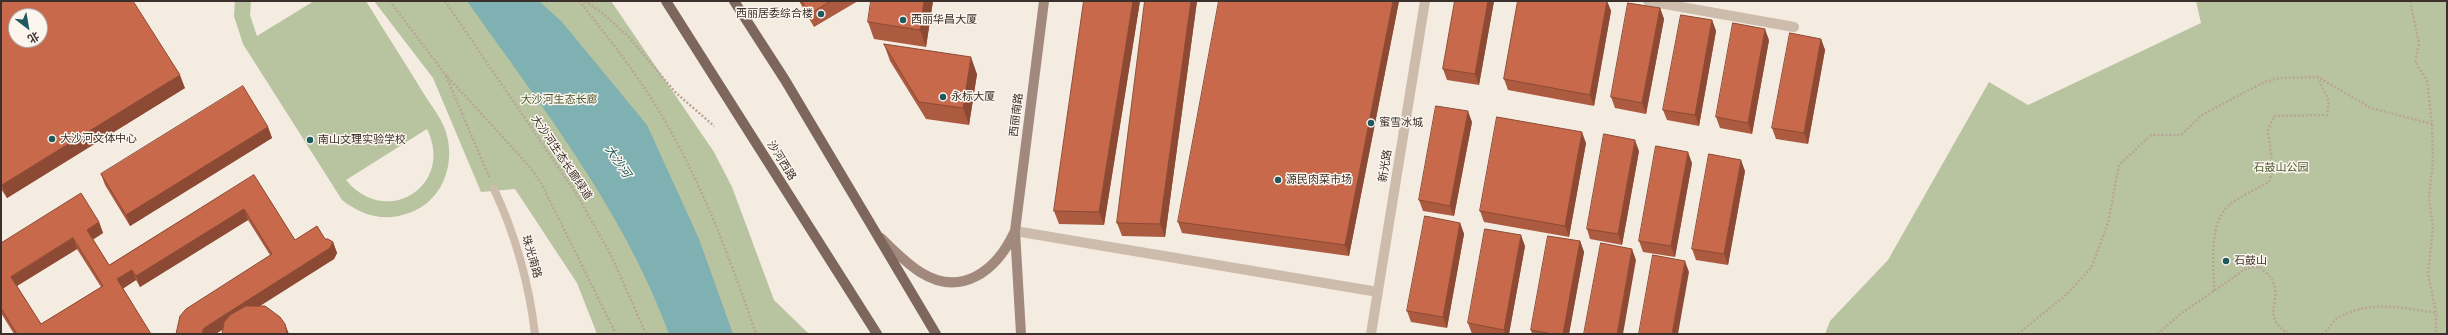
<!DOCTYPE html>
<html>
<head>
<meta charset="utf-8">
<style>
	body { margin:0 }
	#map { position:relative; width:2448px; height:335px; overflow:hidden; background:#f4ebe1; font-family:"Titillium Web","Noto Sans SC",sans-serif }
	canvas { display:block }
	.frame { position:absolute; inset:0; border:2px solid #3b302b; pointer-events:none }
	.north { position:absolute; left:8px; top:8px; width:40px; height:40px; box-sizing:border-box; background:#fbf5ee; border:1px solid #aea6a0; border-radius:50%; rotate:149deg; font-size:11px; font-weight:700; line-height:16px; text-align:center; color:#3b302b }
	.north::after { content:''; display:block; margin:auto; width:14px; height:18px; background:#1f5a5e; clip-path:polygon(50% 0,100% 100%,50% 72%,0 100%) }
</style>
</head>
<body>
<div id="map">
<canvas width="2448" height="335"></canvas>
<div class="frame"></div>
<div class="north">北</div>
</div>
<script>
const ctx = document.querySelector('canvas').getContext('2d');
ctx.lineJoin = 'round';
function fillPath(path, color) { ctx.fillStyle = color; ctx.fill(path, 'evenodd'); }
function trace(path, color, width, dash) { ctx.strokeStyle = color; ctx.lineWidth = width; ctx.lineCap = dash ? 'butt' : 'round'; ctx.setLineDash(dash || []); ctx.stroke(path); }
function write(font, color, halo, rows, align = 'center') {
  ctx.font = font + ' "Titillium Web","Noto Sans SC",sans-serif'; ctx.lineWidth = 3; ctx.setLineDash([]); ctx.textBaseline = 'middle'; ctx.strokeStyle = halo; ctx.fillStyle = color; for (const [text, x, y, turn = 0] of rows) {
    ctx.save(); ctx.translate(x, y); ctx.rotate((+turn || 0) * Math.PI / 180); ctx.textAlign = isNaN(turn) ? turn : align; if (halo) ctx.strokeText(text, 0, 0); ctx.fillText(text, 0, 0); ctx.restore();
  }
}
const green = new Path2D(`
	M235 1H251L250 15 257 36 314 1H366C385 32 405 63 424 94 432 107 444 121 447 136 455 167 441 202 409 213 384 222 363 216 342 200L243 44 234 16ZM427 129C455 186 386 229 346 180Z
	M374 1H611L714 152 732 187 774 300 809 334H597L577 283 515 189 481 192 433 78Z
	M2196 1H2447V334H1825L1830 321 1888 260 1989 82 2028 105 2201 23Z`);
const water = new Path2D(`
	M467 1H539L562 22 647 125 699 239 733 334H669C623 209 543 109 467 1Z`);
const path = new Path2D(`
	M390 1 445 74 530 167 541 183 616 334
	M445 1 577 195 611 255 646 334
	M579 1C612 42 645 84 670 130 706 194 732 264 756 334
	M585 1 601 12 628 36 675 92 714 126
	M2410 1 2419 43 2415 62 2427 80 2432 124 2433 160 2429 198 2433 228 2428 274 2436 313V334
	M446 76 490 179
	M2214 291C2214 265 2209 235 2223 212 2231 200 2257 189 2269 182L2273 169 2268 130 2274 116 2327 115 2329 101 2318 78
	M2018 334 2067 294 2091 268 2108 223 2119 165 2151 135H2181L2202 115 2264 82 2280 78 2318 77 2371 108 2432 124
	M2158 334 2179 315 2247 268 2259 267C2263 270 2268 274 2271 278 2285 301 2258 315 2289 334
	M2322 334C2329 330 2332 321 2339 317 2371 300 2403 308 2436 313`);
const lane = new Path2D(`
	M494 189C516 236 529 283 535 334`);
const street = new Path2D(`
	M1648 1 1794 27
	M1015 231 1378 292
	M1371 334 1425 1`);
const secondary = new Path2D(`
	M881 238C893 250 906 263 920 272 961 298 996 271 1014 233
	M1021 334 1015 231 1044 1`);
const primary = new Path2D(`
	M666 1 877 334
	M734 1 785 80 936 334`);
const wall = new Path2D(`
	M1 1 185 88 7 198 1 189Z
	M799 1H858L814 27Z
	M933 1 926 47 874 39 868 22Z
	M1084 1H1140L1104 225 1059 224 1054 211Z
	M1145 1H1197L1165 237 1122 236 1117 223Z
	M1399 1 1349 256 1182 233 1178 222Z
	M1455 1H1494L1479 85 1447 80 1443 69Z
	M1518 1H1607L1611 11 1594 106 1508 90 1504 79Z
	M1660 8 1664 19 1646 114 1615 108 1611 97Z
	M1712 20 1716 31 1699 126 1667 120 1663 110Z
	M1821 39 1825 50 1808 144 1776 139 1772 128Z
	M1769 40 1752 134 1720 128 1716 117Z
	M884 44 977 74 969 125 926 119 890 61Z
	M1472 122 1454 216 1423 211 1419 200Z
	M268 127 272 138 130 226 105 185 101 174Z
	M1586 143 1569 237 1484 222 1480 211Z
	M1639 151 1622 245 1590 239 1587 229Z
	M1692 163 1675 257 1643 252 1639 241Z
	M1745 171 1728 265 1696 260 1692 249Z
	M254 175 295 240 325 239 333 242 337 253 334 259 259 306 222 334 270 255 248 220 140 287 136 280 123 288 151 334H14L1 313V243L99 222 103 233 93 239 109 265ZM77 249 101 287 41 324 17 286Z
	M1460 223 1464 234 1447 328 1411 322 1407 311Z
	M1580 241 1584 252 1569 334H1532L1531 330Z
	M1525 246 1509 334H1472L1468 323Z`);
const shadedWall = new Path2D(`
	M924 1H933L926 47 920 30Z
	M1133 1H1140L1104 225 1099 212Z
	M1191 1H1197L1165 237 1160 224Z
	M1393 1H1399L1349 256 1345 245Z
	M1488 1H1494L1479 85 1475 74Z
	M1607 1 1611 11 1594 106 1590 95Z
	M1660 8 1664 19 1646 114 1642 103Z
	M1712 20 1716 31 1699 126 1695 115Z
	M1765 29 1769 40 1752 134 1748 123Z
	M1821 39 1825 50 1808 144 1804 133Z
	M971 57 977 74 969 125 963 108Z
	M180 75 185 88 7 198 2 185Z
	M1468 111 1472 122 1454 216 1450 206Z
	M268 127 272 138 130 226 126 215Z
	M1582 132 1586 143 1569 237 1565 226Z
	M1635 140 1639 151 1622 245 1618 234Z
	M1688 152 1692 163 1675 257 1671 246Z
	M1741 160 1745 171 1728 265 1724 254Z
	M244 209 248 220 140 287 136 276Z
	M99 222 103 233 91 241 87 230Z
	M1460 223 1464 234 1447 328 1443 317Z
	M1521 235 1525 246 1509 334H1505L1504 330Z
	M73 238 77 249 15 287 11 277Z
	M1580 241 1584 252 1569 334H1563Z
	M333 242 337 253 334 259 216 334H203L202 332 204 328Z
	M1632 249 1636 260 1623 334H1617Z
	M1685 261 1689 272 1678 334H1672Z
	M132 270 136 280 121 290 117 279Z
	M285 324 289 334H287Z`);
const building = new Path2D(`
	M1 1H133L180 75 2 185 1 184ZM16 16H40V40H16Z
	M802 1H831L810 14Z
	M871 1H924L920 30 868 22Z
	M1084 1H1133L1099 212 1054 211Z
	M1145 1H1191L1160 224 1117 223Z
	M1219 1H1393L1345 245 1178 222Z
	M1455 1H1488L1475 74 1443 69Z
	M1518 1H1607L1590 95 1504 79Z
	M1628 3 1660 8 1642 103 1611 97Z
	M1681 15 1712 20 1695 115 1663 110Z
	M1733 23 1765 29 1748 123 1716 117Z
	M1790 33 1821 39 1804 133 1772 128Z
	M884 44 971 57 963 108 919 102Z
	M243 86 268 127 126 215 101 174Z
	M1436 106 1468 111 1450 206 1419 200Z
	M1497 117 1582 132 1565 226 1480 211Z
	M1604 134 1635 140 1618 234 1587 229Z
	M1656 146 1688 152 1671 246 1639 241Z
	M1709 154 1741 160 1724 254 1692 249Z
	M254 175 295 240 317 226 325 239H328L333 242 330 248 204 328 202 332 203 334H176L180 316 186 309 272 254 244 209 136 276 132 270 117 279 151 334H17L1 308V243L81 193 99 222 87 230 109 265ZM73 238 103 286 41 324 11 277Z
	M1425 216 1460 223 1443 317 1407 311Z
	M1485 229 1521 235 1504 330 1468 323Z
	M1548 236 1580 241 1563 334H1552L1531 330Z
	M1601 243 1632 249 1617 334H1584Z
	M1653 255 1685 261 1672 334H1639Z
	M246 306H265L280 317 285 324 287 334H222L224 322 230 315Z`);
const markers = [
	[821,14,4,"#1f5a5e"],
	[903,20,4,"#1f5a5e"],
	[943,97,4,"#1f5a5e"],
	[1371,123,4,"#1f5a5e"],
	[52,139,4,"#1f5a5e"],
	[310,140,4,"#1f5a5e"],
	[1278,180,4,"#1f5a5e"],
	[2226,261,4,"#1f5a5e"]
];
const poiNames = [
	["西丽居委综合楼",813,14,"right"],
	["西丽华昌大厦",911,20],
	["永标大厦",951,97],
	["蜜雪冰城",1379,123],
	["大沙河文体中心",60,139],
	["南山文理实验学校",318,140],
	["源民肉菜市场",1286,180],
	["石鼓山",2234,261]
];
const parkNames = [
	["大沙河生态长廊",559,100],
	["石鼓山公园",2281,168]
];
const streetNames = [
	["西丽南路",1017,115,-83],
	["大沙河生态长廊绿道",561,158,56],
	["沙河西路",781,161,58],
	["新光路",1386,166,-81],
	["珠光南路",531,257,74]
];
const waterNames = [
	["大沙河",617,162,56]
];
fillPath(green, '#b8c4a0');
fillPath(water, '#7fb0b2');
trace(path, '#b9a596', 2.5, [2, 2]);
trace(lane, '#cdbbac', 8);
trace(street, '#cdbbac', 10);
trace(secondary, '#a18a7d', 10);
trace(primary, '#7d675c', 10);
fillPath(wall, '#ac5a40');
fillPath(shadedWall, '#8c4a34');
fillPath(building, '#c8694b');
trace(building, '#8c4a34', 1);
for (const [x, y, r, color] of markers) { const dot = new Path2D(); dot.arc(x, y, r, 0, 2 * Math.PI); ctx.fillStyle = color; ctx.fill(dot); trace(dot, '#fbf5ee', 1.5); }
write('11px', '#3b302b', '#fbf5ee', poiNames, 'left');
write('11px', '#4a5a2e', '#fbf5ee', parkNames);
write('11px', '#3b302b', '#fbf5ee', streetNames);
write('italic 12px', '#1f5a5e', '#fbf5ee', waterNames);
</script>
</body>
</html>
